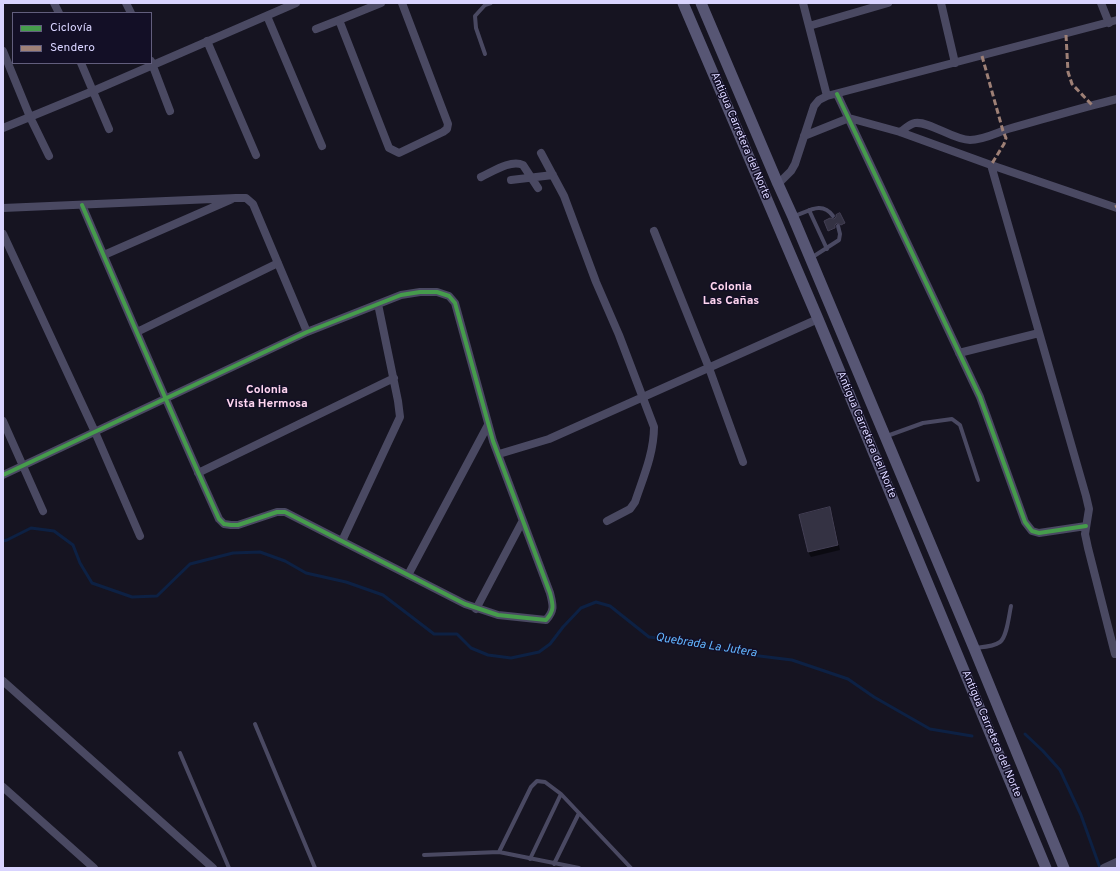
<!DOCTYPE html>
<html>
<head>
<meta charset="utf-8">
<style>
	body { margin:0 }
	#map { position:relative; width:1120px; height:871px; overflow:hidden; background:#161421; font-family:Overpass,sans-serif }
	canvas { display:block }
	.frame { position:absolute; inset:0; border:4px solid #d9d4ff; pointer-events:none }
	.legend { position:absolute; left:12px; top:12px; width:140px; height:52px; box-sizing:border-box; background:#130f26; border:1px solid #625e7d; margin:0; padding:5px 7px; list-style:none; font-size:12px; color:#d9d4ff }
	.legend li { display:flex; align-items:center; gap:8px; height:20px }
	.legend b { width:20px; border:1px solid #625e7d }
</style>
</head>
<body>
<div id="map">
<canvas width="1120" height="871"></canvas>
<div class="frame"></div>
<ul class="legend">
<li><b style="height:5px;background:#469c4c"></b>Ciclovía</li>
<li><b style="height:5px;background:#9e8076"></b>Sendero</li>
</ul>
</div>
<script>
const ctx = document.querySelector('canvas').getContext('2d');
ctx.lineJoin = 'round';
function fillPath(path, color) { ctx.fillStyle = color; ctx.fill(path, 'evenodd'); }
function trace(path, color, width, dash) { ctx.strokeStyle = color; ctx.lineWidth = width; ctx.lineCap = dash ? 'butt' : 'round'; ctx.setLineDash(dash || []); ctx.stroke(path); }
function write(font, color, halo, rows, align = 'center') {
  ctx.font = font + ' Overpass,sans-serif'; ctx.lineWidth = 3; ctx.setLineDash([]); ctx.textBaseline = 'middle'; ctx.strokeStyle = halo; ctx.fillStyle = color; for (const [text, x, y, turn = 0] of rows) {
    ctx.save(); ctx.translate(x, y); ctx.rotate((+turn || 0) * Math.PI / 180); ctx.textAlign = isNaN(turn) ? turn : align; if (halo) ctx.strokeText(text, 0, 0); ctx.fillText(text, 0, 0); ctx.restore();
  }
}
const shadow = new Path2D(`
	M840 214 844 225H842L838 223 835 226V229L830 231 825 221 834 220Z
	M829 509 832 513 840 550 811 557 808 552Z`);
const stream = new Path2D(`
	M3 541 7 540 31 528 54 531 73 545 80 563 92 583 132 597 157 596 190 564 233 553 260 552 285 561 306 573 346 582 383 595 434 634H457L471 648 488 655 511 658 539 652 550 644 563 627 581 608 596 602 610 606 649 637 682 641 743 654 792 660 848 679 874 697 930 729 972 736
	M1025 734 1043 751 1060 770 1081 815 1100 868`);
const building = new Path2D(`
	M840 213 845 223 841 225 837 223 835 225V228L828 231 824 221 830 218 834 219 836 217V215Z
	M830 507 838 545 808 552 799 515Z`);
const lane = new Path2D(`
	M485 54 476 28 475 16 485 5 491 3
	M809 210 827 249
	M795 216C809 211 822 201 833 216
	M811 258 839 240 840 234 838 226
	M887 436 923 423 952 419 960 425 978 480
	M974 648C982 647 993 647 1000 642 1007 637 1009 615 1011 606
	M255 724 315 868
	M180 753 229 868
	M499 852 531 787 537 781 545 782 561 794 631 868
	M424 855 499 852 579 868
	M530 859 561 794
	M554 864 579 813`);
const street = new Path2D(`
	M54 3 59 13
	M126 3 131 13
	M803 3 827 96
	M941 3 955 63
	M1101 3 1109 23
	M267 16 322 146
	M339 20 389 148 399 153 443 132 447 129 448 124 402 3
	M809 26 888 3
	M316 29 339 20 381 3
	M207 41 256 155
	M3 51 30 117 49 156
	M151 61 170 111
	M81 63 109 129
	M837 94 980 397 1025 522 1032 531 1039 533 1086 526
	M3 128 93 91 296 3
	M900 132C905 129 909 124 915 123 930 121 953 140 970 140 983 140 996 133 1008 129 1044 119 1080 108 1117 99
	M804 136 849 118 900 132 991 165 1117 208
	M541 153 564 196 596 282 619 335 654 427C654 453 643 478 635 502L630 509 607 521
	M991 165 1086 496 1089 509 1085 534 1088 548 1115 654
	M481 177C492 172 511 159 523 165L538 188
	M511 180 553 175
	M778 184 791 171 795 164 814 106 819 100 827 96 1117 20
	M3 208 236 198H246L253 204 307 332
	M654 231 709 368 743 462
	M3 234 95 432 140 536
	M104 255 232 199
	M137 332 278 263
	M959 353 1039 333
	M3 421 43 511
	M499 454 549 439 818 319
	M198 473 394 378
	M3 475 307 332 401 295 420 292H437L449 296 455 303 493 441 550 593C553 605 555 610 546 620L498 615 465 604 285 512H277L238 525H231L224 524 219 519C172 415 127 310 82 205
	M342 541 400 417 398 401 378 304
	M408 575 488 425
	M476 609 522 522
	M3 681 213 868
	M3 787 94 868
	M1104 868 1117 862`);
const secondary = new Path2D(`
	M683 3 818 319 1046 868
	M701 3 778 184 793 217 974 648 1064 868`);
const quiet = new Path2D(`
	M1066 35 1068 72 1072 84 1092 105
	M982 56 1003 131 1006 138 1004 144 991 165
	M1115 207 1117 206`);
const cycleway = new Path2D(`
	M837 94 980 397 1025 522 1032 531 1039 533 1086 526
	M3 475 307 332 401 295 420 292H437L449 296 455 303 493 441 550 593C553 605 555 610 546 620L498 615 465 604 285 512H277L238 525H231L224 524 219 519C172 415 127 310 82 205`);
const streetNames = [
	["Antigua Carretera del Norte",740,136,67],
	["Antigua Carretera del Norte",866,435,67],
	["Antigua Carretera del Norte",991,734,67]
];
const neighbourhoodNames = [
	["Colonia",731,288],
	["Las Cañas",731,302],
	["Colonia",267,391],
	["Vista Hermosa",267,405]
];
const waterNames = [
	["Quebrada La Jutera",706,646,9]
];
fillPath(shadow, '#0007');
trace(stream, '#0d2144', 3);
fillPath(building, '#343243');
trace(building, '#433f54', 1);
trace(lane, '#4a4962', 4);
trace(street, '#4a4962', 8);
trace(secondary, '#575674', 11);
trace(quiet, '#9e8076', 3, [6, 3]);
trace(cycleway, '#469c4c', 4);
write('11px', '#d9d4ff', '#130f26', streetNames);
write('bold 12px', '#ffd6f0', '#130f26', neighbourhoodNames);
write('italic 12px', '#62b6ff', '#130f26', waterNames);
</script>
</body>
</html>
